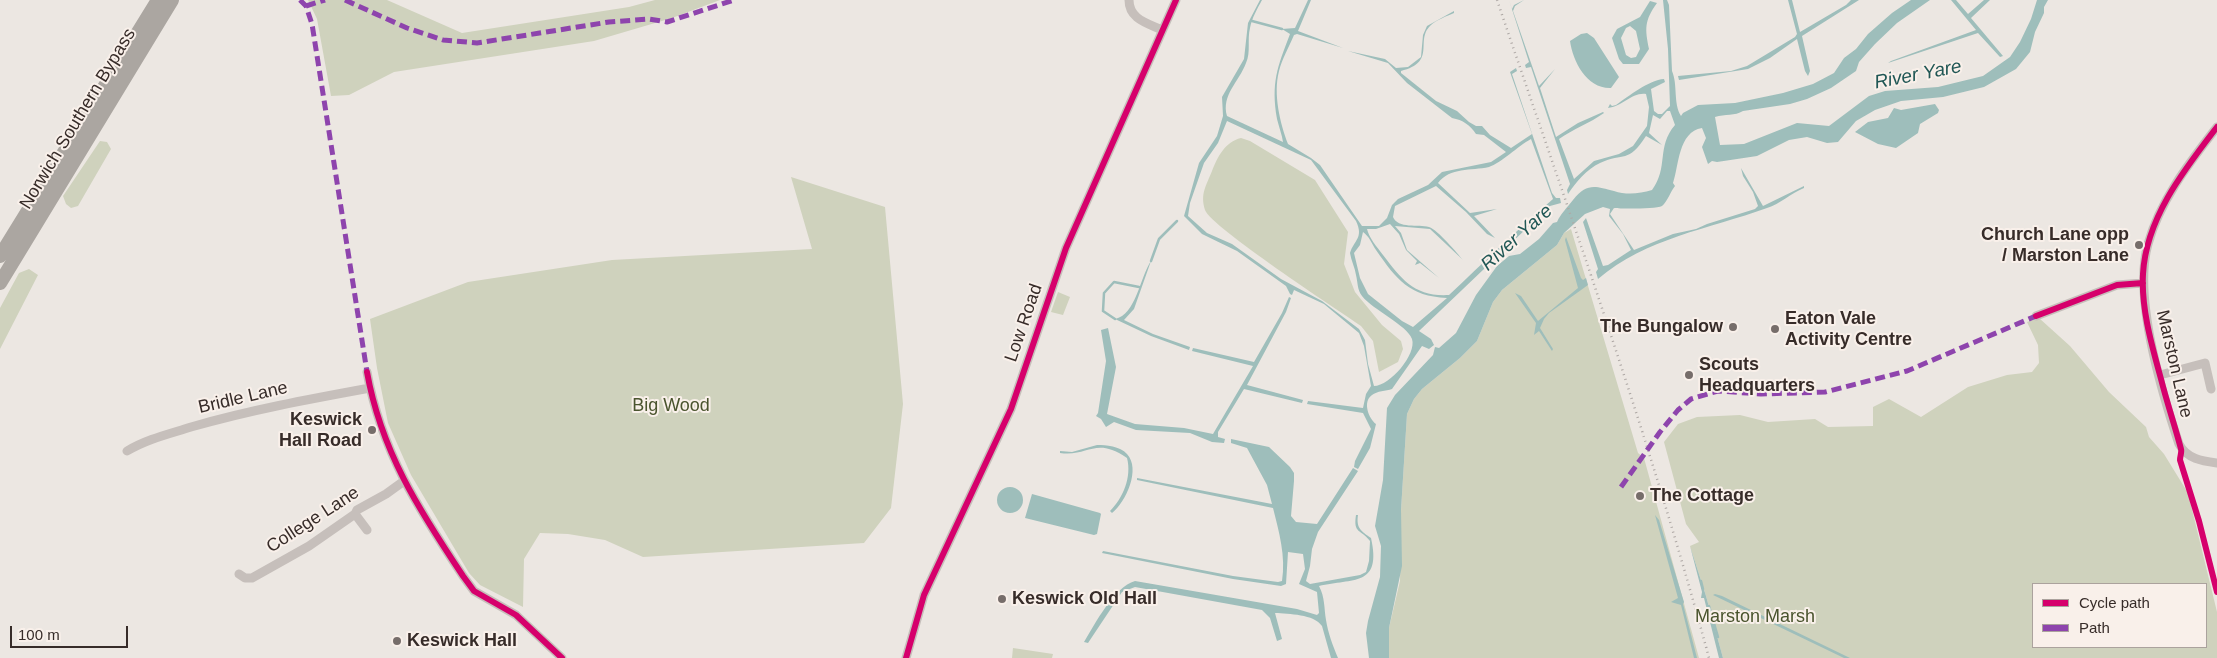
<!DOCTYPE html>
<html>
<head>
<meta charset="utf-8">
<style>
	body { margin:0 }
	#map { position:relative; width:2217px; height:658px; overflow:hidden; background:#ece7e2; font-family:Helvetica,sans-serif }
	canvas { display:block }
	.legend { position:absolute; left:2032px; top:583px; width:175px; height:65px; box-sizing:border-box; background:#f9f0ea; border:1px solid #aba29d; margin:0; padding:6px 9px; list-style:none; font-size:15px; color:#372c29 }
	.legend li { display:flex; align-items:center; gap:10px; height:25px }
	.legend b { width:25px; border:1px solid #aba29d }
	.scale { position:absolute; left:10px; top:626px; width:118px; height:22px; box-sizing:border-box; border:2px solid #372c29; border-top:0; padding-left:6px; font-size:15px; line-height:18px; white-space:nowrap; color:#372c29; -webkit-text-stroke:4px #f9f0ea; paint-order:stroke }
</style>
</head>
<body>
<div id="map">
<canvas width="2217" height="658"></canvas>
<ul class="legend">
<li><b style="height:6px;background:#d6006c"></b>Cycle path</li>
<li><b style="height:6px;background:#8e44ad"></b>Path</li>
</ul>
<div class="scale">100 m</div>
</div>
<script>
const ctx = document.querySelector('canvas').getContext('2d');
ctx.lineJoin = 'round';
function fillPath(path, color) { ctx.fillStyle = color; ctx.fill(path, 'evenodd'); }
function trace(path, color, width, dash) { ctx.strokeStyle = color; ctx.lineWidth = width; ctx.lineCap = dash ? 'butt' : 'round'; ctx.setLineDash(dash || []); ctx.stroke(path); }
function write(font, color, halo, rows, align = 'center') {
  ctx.font = font + ' Helvetica,sans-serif'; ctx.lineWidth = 4; ctx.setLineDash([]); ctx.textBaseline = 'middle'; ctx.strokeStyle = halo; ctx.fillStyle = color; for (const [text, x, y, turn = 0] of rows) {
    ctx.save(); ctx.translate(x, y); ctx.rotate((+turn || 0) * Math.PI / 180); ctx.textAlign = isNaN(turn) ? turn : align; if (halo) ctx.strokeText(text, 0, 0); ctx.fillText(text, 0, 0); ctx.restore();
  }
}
const green = new Path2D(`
	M308 0H387L462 33 629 7 655 0H720L672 18 594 41 394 72 349 95 331 96 317 19Z
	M1241 138 1250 141 1315 180 1348 232 1344 264 1355 292 1382 325 1401 341 1403 349 1398 362 1379 372 1373 341 1361 326C1338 310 1211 227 1205 210 1200 194 1206 186 1212 171 1218 156 1225 142 1241 138Z
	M100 141 107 142 111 149 78 206 71 208 66 204 63 196Z
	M791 177 885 207 903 404 891 508 864 543 643 557 605 540 568 534 540 533 524 559 523 607 480 585 469 573 411 475 388 423 377 368 370 319 468 282 612 260 812 249Z
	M1571 229 1638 453 1644 458 1699 658H1389V628L1400 581 1401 510 1407 414 1414 399 1422 389 1460 358 1477 341 1493 302 1502 290 1557 245 1564 233Z
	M29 269 38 275 0 349V308L19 273Z
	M1058 292 1070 297 1063 315 1051 312Z
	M2039 318 2070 346 2109 392 2146 427 2149 437 2164 454 2188 493 2217 612V658H1723L1706 596 1690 546 1699 542 1686 524 1664 442 1678 424 1697 417 1740 415 1768 422 1815 419 1828 427 1873 426V407L1889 399 1921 417 1968 387 2007 375 2032 372 2039 363 2038 345 2027 322ZM2033 584H2206V647H2033Z
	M1013 648 1053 654 1052 658H1012Z`);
const water = new Path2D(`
	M1260 0H1262C1257 9 1252 18 1250 28 1247 40 1251 52 1246 63 1239 82 1221 95 1227 116L1283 142C1282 135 1279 127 1277 119 1271 83 1277 68 1290 34L1282 29 1295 28 1308 0H1311L1298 31 1343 48 1297 34 1294 35C1289 47 1282 59 1279 71 1273 94 1280 123 1288 144L1311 158 1320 165 1362 226H1379L1387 218 1392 205 1398 199 1428 185 1442 172 1491 162 1506 152 1484 135 1476 134C1470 125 1463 120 1452 118L1407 83 1388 63 1348 51 1385 59 1396 68 1408 67 1421 57 1423 35 1427 26 1454 11V13C1447 16 1436 20 1430 26 1415 41 1437 62 1401 71V73L1436 101 1457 111 1469 122 1476 126H1482L1490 135 1511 148 1532 134 1510 72 1516 68 1517 71 1512 74 1552 193 1556 198H1560L1561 203 1550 206 1419 331 1431 339 1434 345 1429 349 1422 346 1392 389C1386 391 1377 391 1372 395 1362 402 1369 419 1376 424L1370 448 1358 469 1354 467 1355 461 1371 429 1363 413 1307 404 1308 401 1363 408 1366 394 1371 386 1364 346 1359 333 1324 304 1294 290 1292 295 1290 294 1286 286 1237 251 1202 234 1184 216 1199 163 1217 136 1223 116 1222 97 1244 59 1248 23ZM1227 121 1311 160 1356 221C1364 238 1354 240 1350 253 1351 260 1355 268 1356 275 1358 283 1357 289 1362 296 1373 310 1407 325 1412 339 1417 354 1390 386 1374 386L1368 364 1365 340 1359 329 1322 301 1281 279 1232 244 1207 233 1188 216 1190 203 1204 163 1218 143ZM1531 139 1553 199C1519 228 1483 263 1449 295 1415 297 1402 280 1383 255 1377 247 1369 238 1367 229H1376L1390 224 1399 234 1406 250 1417 261 1415 265 1420 263 1439 278 1407 250 1401 233 1395 226 1430 229 1463 260C1457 253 1438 230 1429 227 1418 224 1398 229 1393 217L1395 206 1436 186 1466 212 1487 234 1495 238 1474 216 1497 209 1470 213 1438 183C1450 167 1471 171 1489 167 1501 163 1518 146 1531 139ZM1363 232C1369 236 1372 244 1376 250 1397 280 1409 296 1447 298L1413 327 1402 321 1368 294 1360 278 1354 253 1360 245Z
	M1509 0 1512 9 1514 5 1524 0 1515 6 1513 11 1539 86 1555 69 1540 88 1556 137 1578 123 1603 112 1604 113C1590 123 1573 129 1559 139L1574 179 1594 161 1619 154 1633 146 1647 126 1649 107 1646 94C1632 92 1622 107 1608 108L1610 104 1612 106 1616 105C1629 96 1649 80 1664 79L1665 82 1651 89 1654 111 1658 114H1662L1670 106 1668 49 1663 0H1667L1669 5 1672 71C1678 85 1673 103 1681 116L1683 113 1698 105 1735 103 1783 93 1813 84 1834 73 1844 58 1856 49 1868 34 1892 13 1911 0H1930L1897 23 1875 44 1859 62 1856 71 1831 88 1807 99 1790 104 1743 111C1735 116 1725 114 1715 117L1720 145 1744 144 1797 123 1829 126 1869 96 1885 91 1938 87 1983 76 2010 57 2020 42 2031 19 2037 0H2048L2044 7V13L2035 32 2030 52 2016 69 1984 87 1943 97 1901 101 1875 110 1856 121 1838 142 1827 143 1807 137 1789 140 1757 156 1717 162 1712 161 1708 164 1702 147 1706 138 1702 128C1678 132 1679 166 1673 183L1675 186C1670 192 1668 201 1662 206 1656 209 1622 209 1614 208L1610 214 1634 250 1673 234 1696 229 1707 224 1755 209 1758 206 1753 192 1743 176 1741 168 1763 206 1804 186V188C1791 193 1780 204 1767 208 1709 229 1646 238 1598 279L1596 272 1598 269 1583 222 1586 218 1603 266 1608 265 1631 250 1623 234 1609 216 1610 209 1603 207 1585 214 1564 233 1557 245 1502 290 1493 302 1477 341 1460 358 1422 389 1414 399 1407 414 1401 510 1402 566 1389 628V658H1369L1366 633 1368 621 1380 577 1381 546 1375 526 1383 480 1387 408 1395 395 1433 355 1435 347 1439 348 1456 333 1476 295 1497 266 1509 256 1520 254 1539 239 1553 223 1557 222C1561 213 1567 208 1573 200 1587 183 1594 186 1614 191 1626 195 1639 194 1652 190 1669 167 1656 147 1675 125L1670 111H1667L1660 119 1653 115 1649 133 1662 145 1646 136C1628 164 1624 152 1600 163 1587 169 1576 182 1568 194L1567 190 1570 184 1531 67 1526 68 1525 65 1529 62Z
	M1788 0H1792L1800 32 1846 5 1851 0H1859L1802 36 1810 71 1808 76 1805 71 1797 39 1770 58 1748 69 1679 80 1678 76 1731 71 1747 66 1795 37 1797 34Z
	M1951 0H1956L1968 14 1984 0H1990L1971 18 2003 56 2000 57 1978 33 1888 63 1891 61 1976 30Z
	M1650 1 1657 3C1644 21 1645 29 1649 49L1639 64H1623L1619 59 1612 38 1617 29 1640 17ZM1630 26 1636 31 1640 49 1636 57 1631 58 1626 55 1621 38 1626 28Z
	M1587 33 1594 38 1619 77 1611 88C1587 89 1573 62 1570 41L1581 34Z
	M1935 104 1939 110 1938 113 1920 124 1918 133 1896 148 1878 144 1855 132 1868 122 1888 118 1894 108 1901 110Z
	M1566 237 1581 278 1583 280 1586 278 1588 285 1549 313 1544 319 1540 328 1553 349 1552 351 1539 331 1534 335 1536 323 1515 293 1521 296 1538 321 1578 288 1565 240Z
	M1151 261 1134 309 1124 320 1153 334 1190 347 1189 350 1151 336 1115 319C1136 315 1140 277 1151 261Z
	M1289 297 1291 298 1286 312 1247 385 1303 400 1302 403 1244 389 1218 432V437L1225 439 1224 443 1212 442 1190 433 1136 430 1114 422 1106 427 1101 419 1096 416 1098 413 1106 361 1101 330 1108 328 1116 367 1107 414 1135 424 1184 428 1213 434 1253 366 1192 351 1193 348 1254 362 1282 313Z
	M1231 439 1269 447 1290 467 1294 473V481L1291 516 1296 522 1317 524 1353 468 1358 471 1318 532 1312 549 1310 566 1306 581 1310 584 1360 575 1366 572 1369 561 1370 541C1361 529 1353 534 1356 515H1358C1356 528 1361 531 1371 538 1382 587 1353 578 1319 586 1325 597 1324 608 1326 620 1328 633 1333 646 1338 658H1331L1322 626C1314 614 1289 614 1275 613L1282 639 1277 641 1270 618 1262 610 1135 587 1122 592 1088 643 1084 642C1095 624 1114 587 1135 581L1297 609 1317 615 1319 613 1317 592 1299 584 1305 569 1303 554 1288 552 1286 584 1281 586 1233 579 1102 553 1103 551 1233 576 1278 582 1282 581C1286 556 1279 532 1273 508L1137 480V478L1272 504 1267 485 1247 448 1231 443Z
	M1097 445C1106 445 1120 446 1127 454 1141 469 1126 502 1112 513L1110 511C1123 498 1132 477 1127 458 1095 436 1089 457 1060 453V451L1072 452Z
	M997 500a13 13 0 1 1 26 0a13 13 0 1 1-26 0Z
	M1032 494 1100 513 1101 514 1097 534 1094 535 1025 518Z
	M1655 515 1659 520 1684 602 1683 604 1697 658H1694L1681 605 1671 602 1678 598Z
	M1690 546 1706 596 1723 658H1719L1704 598H1701L1702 592Z
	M1715 594 1722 596 1850 658H1844L1713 595Z`);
const stream = new Path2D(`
	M1252 21 1282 29
	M1151 261 1159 239 1177 221
	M1115 319 1103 311 1104 293 1114 282 1139 287
	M1701 581 1703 589
	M1709 606 1718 637`);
const minor = new Path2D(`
	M1129 0C1129 19 1147 23 1162 30
	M2217 127C2190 162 2160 200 2148 244 2133 296 2162 393 2179 444 2187 459 2202 461 2217 463
	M2036 316 2117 285 2143 283
	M367 372C381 451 419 510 463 576L474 591 516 615 562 658
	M2160 375 2205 363 2211 389
	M127 451C147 439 169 434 191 427 250 410 310 399 370 388
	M355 514 367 530
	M239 574 245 578H252L309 546 355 514 357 510 386 494 404 481
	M906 658 924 595 1011 409 1066 248 1176 0`);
const highway = new Path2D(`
	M0 256 158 0
	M0 283 172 0`);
const rail = new Path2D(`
	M1497 0C1571 218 1649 435 1709 658`);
const quiet = new Path2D(`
	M300 0 306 6 312 24 367 372
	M345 0 407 28 443 40 477 43 609 22 649 19 667 22 734 0
	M306 6 325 0
	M1621 487 1660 432 1678 410 1691 399 1718 391 1761 394 1825 392 1907 371 2036 316`);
const cycleway = new Path2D(`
	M2217 127C2184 170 2146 218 2143 274 2141 309 2152 346 2161 379 2167 403 2175 426 2181 449 2182 452 2180 456 2180 460L2199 521 2217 592
	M2036 316 2117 285 2143 283
	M367 372C381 451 419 510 463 576L474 591 516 615 562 658
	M906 658 924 595 1011 409 1066 248 1176 0`);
const markers = [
	[2139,245,5,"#766d6a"],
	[1733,327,5,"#766d6a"],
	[1775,329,5,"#766d6a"],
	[1689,375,5,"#766d6a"],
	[372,430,5,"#766d6a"],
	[1640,496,5,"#766d6a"],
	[1002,599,5,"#766d6a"],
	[397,641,5,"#766d6a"]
];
const streetNames = [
	["Norwich Southern Bypass",78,119,-59],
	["Low Road",1024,323,-71],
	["Marston Lane",2174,364,77],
	["Bridle Lane",243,398,-13],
	["College Lane",313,520,-33]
];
const poiNames = [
	["Church Lane opp",2129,235,"right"],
	["/ Marston Lane",2129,256,"right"],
	["Eaton Vale",1785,319],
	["Activity Centre",1785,340],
	["The Bungalow",1723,327,"right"],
	["Scouts",1699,365],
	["Headquarters",1699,386],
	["Keswick",362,420,"right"],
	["Hall Road",362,441,"right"],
	["The Cottage",1650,496],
	["Keswick Old Hall",1012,599],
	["Keswick Hall",407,641]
];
const parkNames = [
	["Big Wood",671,406],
	["Marston Marsh",1755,617]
];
const waterNames = [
	["River Yare",1918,75,-11],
	["River Yare",1517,238,-42]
];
fillPath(green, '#cfd2bd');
fillPath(water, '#9ebebb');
trace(stream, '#9ebebb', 2.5);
trace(minor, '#c6bfbb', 9);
trace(highway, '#aba6a1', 14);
trace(rail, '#aea8a5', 2.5, [1, 4]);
trace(quiet, '#8e44ad', 5, [10, 5]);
trace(cycleway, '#d6006c', 6);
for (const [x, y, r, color] of markers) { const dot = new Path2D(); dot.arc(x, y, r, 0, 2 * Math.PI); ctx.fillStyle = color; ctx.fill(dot); trace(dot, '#f9f0ea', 2); }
write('18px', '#372c29', '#f9f0ea', streetNames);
write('bold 18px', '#372c29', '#f9f0ea', poiNames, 'left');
write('18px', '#4a542e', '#f9f0ea', parkNames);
write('italic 19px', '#205755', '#f9f0ea', waterNames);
</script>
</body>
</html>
